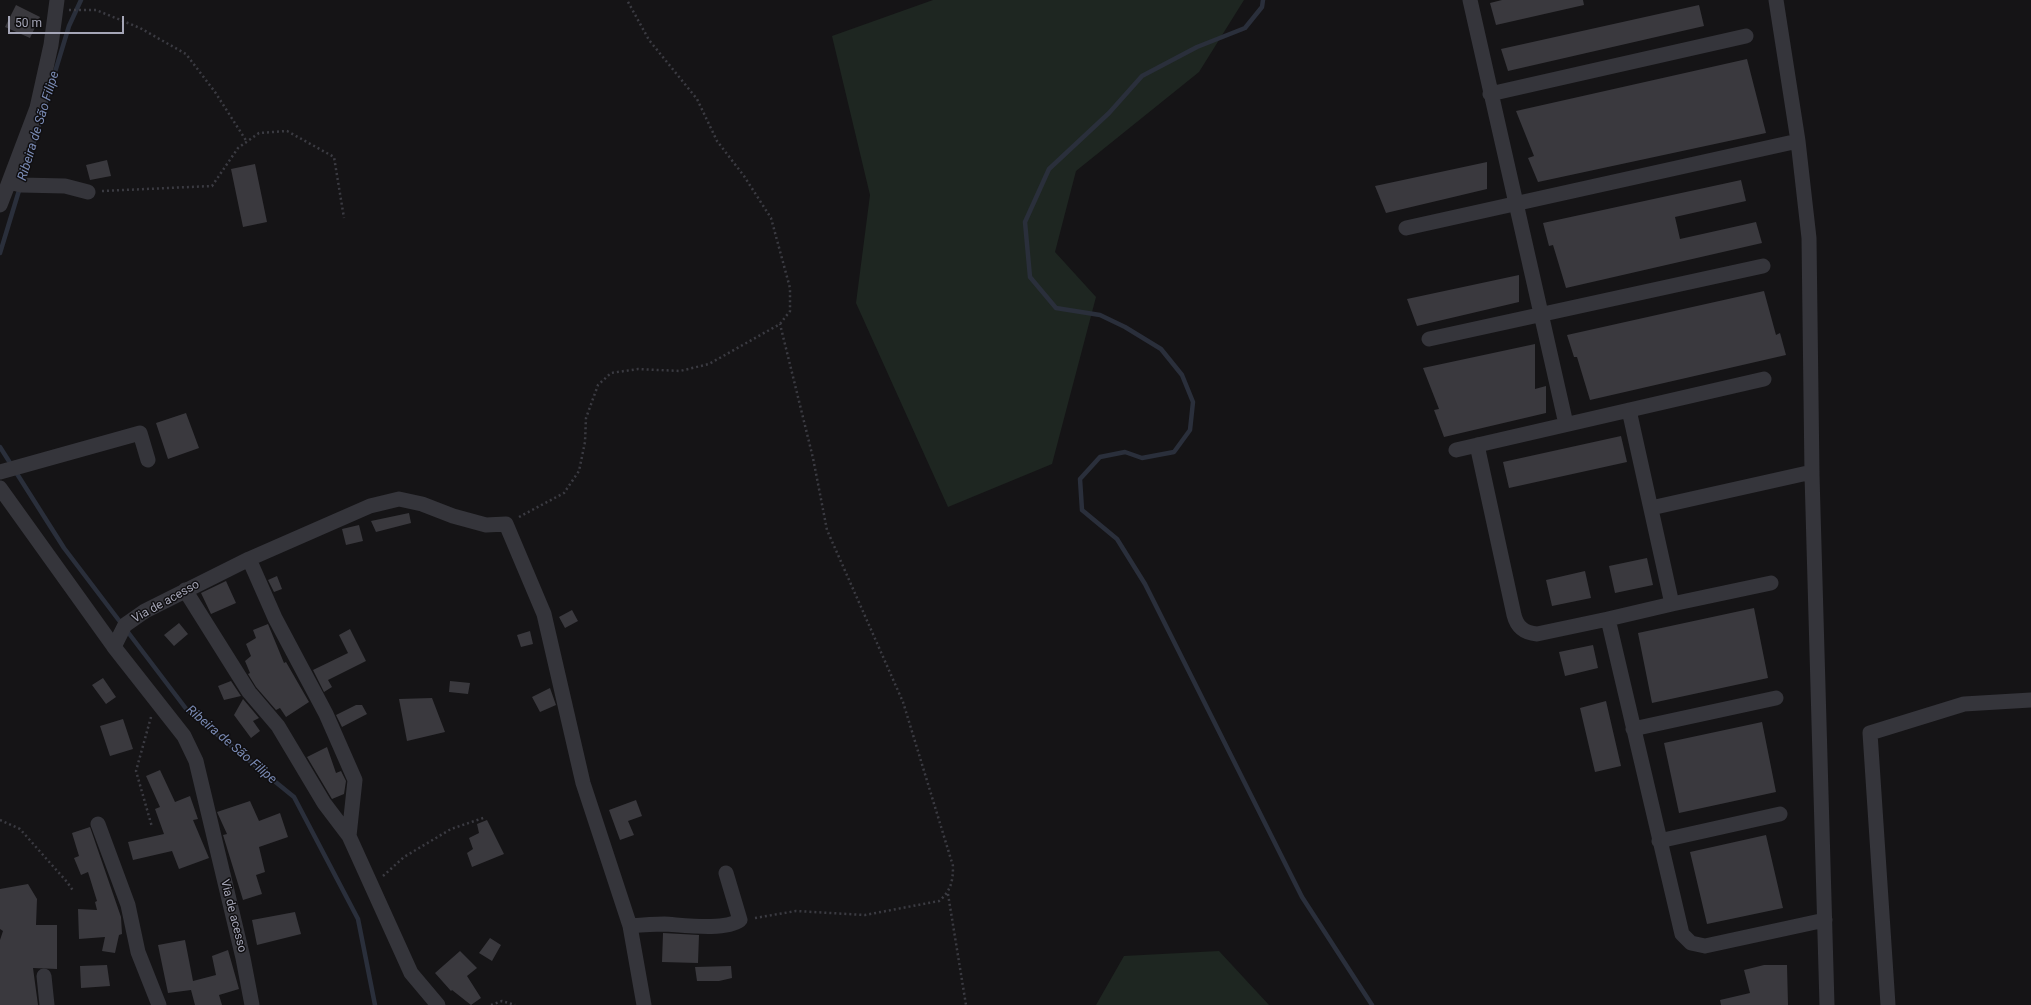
<!DOCTYPE html>
<html>
<head>
<meta charset="utf-8">
<style>
	body { margin:0 }
	#map { position:relative; width:2031px; height:1005px; overflow:hidden; background:#151416; font-family:Roboto,sans-serif }
	canvas { display:block }
	.scale { position:absolute; left:8px; top:16px; width:116px; height:18px; box-sizing:border-box; border:2px solid #a5a6b7; border-top:0; padding-left:5px; font-size:12px; line-height:14px; white-space:nowrap; color:#a5a6b7; -webkit-text-stroke:3px #100f11; paint-order:stroke }
</style>
</head>
<body>
<div id="map">
<canvas width="2031" height="1005"></canvas>
<div class="scale">50 m</div>
</div>
<script>
const ctx = document.querySelector('canvas').getContext('2d');
ctx.lineJoin = 'round';
function fillPath(path, color) { ctx.fillStyle = color; ctx.fill(path, 'evenodd'); }
function trace(path, color, width, dash) { ctx.strokeStyle = color; ctx.lineWidth = width; ctx.lineCap = dash ? 'butt' : 'round'; ctx.setLineDash(dash || []); ctx.stroke(path); }
function write(font, color, halo, rows, align = 'center') {
  ctx.font = font + ' Roboto,sans-serif'; ctx.lineWidth = 3; ctx.setLineDash([]); ctx.textBaseline = 'middle'; ctx.strokeStyle = halo; ctx.fillStyle = color; for (const [text, x, y, turn = 0] of rows) {
    ctx.save(); ctx.translate(x, y); ctx.rotate((+turn || 0) * Math.PI / 180); ctx.textAlign = isNaN(turn) ? turn : align; if (halo) ctx.strokeText(text, 0, 0); ctx.fillText(text, 0, 0); ctx.restore();
  }
}
const green = new Path2D(`
	M933 0H1244L1199 72 1076 171 1055 252 1096 297 1052 464 948 507 856 303 870 195 832 36Z
	M1219 951 1269 1005H1096L1124 956Z`);
const stream = new Path2D(`
	M1263 0 1262 7 1245 28 1197 47 1142 76 1109 113 1049 169 1025 222 1030 277 1056 308 1100 315 1125 327 1161 349 1182 375 1193 402 1190 430 1174 452 1142 458 1125 452 1100 457 1080 479 1082 510 1117 539 1145 584 1302 897 1372 1005
	M0 253 69 26 81 0
	M0 447 64 548 187 710 294 797 358 919 375 1005`);
const building = new Path2D(`
	M1502 0H1583L1584 5 1496 25 1490 3Z
	M16 5 40 17 30 38 5 27Z
	M1699 5 1704 26 1508 71 1501 49Z
	M1747 59 1766 133 1538 182 1528 158 1534 156 1516 111Z
	M107 160 111 176 90 180 86 165Z
	M1487 162V189L1386 213 1375 186Z
	M255 164 267 222 243 227 231 169Z
	M1741 180 1746 201 1675 217 1680 239 1756 222 1762 243 1566 288 1553 245 1549 246 1543 223Z
	M1519 275V302L1417 326 1407 299Z
	M1764 291 1776 335 1780 333 1786 355 1590 400 1577 357H1574L1567 335Z
	M1535 344V389L1546 386V413L1444 437 1434 410 1439 409 1423 368Z
	M186 413 199 448 168 459 156 423Z
	M1621 436 1627 462 1509 488 1503 462Z
	M409 513 411 523 376 532 371 521Z
	M359 525 363 541 346 545 342 529Z
	M1647 558 1653 585 1615 593 1609 566Z
	M1585 571 1591 598 1552 606 1546 580Z
	M277 576 282 589 274 592 268 580Z
	M226 581 236 603 211 614 201 593Z
	M1754 608 1768 678 1652 703 1638 633Z
	M572 610 578 621 565 628 559 617Z
	M179 623 188 634 174 646 164 635Z
	M268 624 284 663 286 662 309 702 286 717 280 708 276 710 256 687 248 674 250 673 245 661 251 656 246 644 256 638 253 630Z
	M350 629 366 661 328 680 332 687 324 692 313 670 348 653 339 635Z
	M530 631 533 644 521 647 517 635Z
	M1593 645 1598 668 1565 676 1559 652Z
	M103 678 116 697 106 704 92 685Z
	M231 681 241 696 224 700 218 686Z
	M450 681 470 683 468 694 449 692Z
	M550 688 556 705 540 712 532 697Z
	M432 698 445 732 407 741 399 699Z
	M243 699 259 718 253 721 260 731 251 738 234 715Z
	M1606 701 1621 766 1595 772 1580 708Z
	M356 705H362L367 714 342 727 336 715Z
	M123 719 133 749 110 756 100 726Z
	M1762 722 1776 792 1679 813 1664 743Z
	M327 747 336 773 341 771 346 781 344 794 332 799 307 757Z
	M160 770 175 802 190 796 198 819 193 820 209 858 179 869 172 851 133 860 128 842 164 834 155 809 160 807 146 776Z
	M636 800 642 816 628 821 634 835 620 840 609 810Z
	M250 801 259 821 280 813 288 837 259 847 265 872 256 875 262 894 243 900 223 835 227 834 217 812Z
	M487 820 504 854 472 867 467 853 473 849 469 838 479 833 477 824Z
	M90 827 121 917 122 934 119 935 115 953 102 951 105 937 79 939 78 909 97 910 95 902 97 901 88 872 81 875 74 858 79 856 72 833Z
	M1766 835 1783 908 1707 924 1690 852Z
	M28 884 37 899 36 925H57V969L33 968 38 1005H0V940L3 931 0 929V889Z
	M295 912 301 934 257 945 252 920Z
	M663 933 699 935 698 963 662 962Z
	M490 938 501 945 492 961 479 953Z
	M185 940 193 981 216 975 212 956 228 950 239 989 219 995 222 1005H195L191 990 168 993 158 945Z
	M460 951 477 968 467 976 481 998 471 1005 452 990 451 991 435 973Z
	M107 965 110 986 81 988 80 966Z
	M1764 965H1787L1788 1005H1721L1720 1000 1750 993 1744 970Z
	M731 966 732 978 719 981H697L695 967Z`);
const path = new Path2D(`
	M69 10H96L140 28 186 54 215 92 247 142
	M102 191 212 186 238 148 259 133 287 131 334 157 344 218
	M519 517 564 493 579 471 585 442 586 418 598 385 611 373 638 369 680 371 709 364 780 324 790 311V288L771 218 744 176 717 141 697 99 649 40 627 0
	M151 717 136 771 152 827
	M0 820 20 829 67 882 74 892
	M383 876 404 857 451 829 486 817
	M948 894 966 1005
	M755 918 796 911 865 915 939 901C951 891 953 881 953 866L903 702 827 530 813 458 780 324
	M491 1005 502 1001 515 1005`);
const minor = new Path2D(`
	M57 0 51 45 37 108 9 182 21 185 65 186 88 192
	M1470 0 1566 424
	M1776 0 1798 141 1809 238 1812 475 1827 1005
	M1490 94 1746 36
	M0 205 9 182
	M1406 228 1798 141
	M1429 339 1763 266
	M1477 445 1514 615C1517 627 1524 633 1537 634L1608 619 1682 934 1691 943 1705 946 1825 920
	M1456 450 1764 379
	M0 472 140 433 148 460
	M0 488 114 647
	M1651 508 1812 472
	M249 559 275 618 326 714 355 780 349 836 411 973 438 1005
	M185 590 249 692 278 726 324 803 349 836
	M1672 604 1771 583
	M1608 619 1672 604 1629 410
	M1633 729 1776 698
	M98 824 128 905 138 952 159 1005
	M1659 841 1780 814
	M630 926C641 925 653 924 664 924 683 925 725 931 740 920L726 873
	M44 976 47 1005
	M252 1005 243 958 196 761 184 736 114 647 125 625 145 611 249 559 370 506 399 499 422 504 453 516 486 525 506 524 544 614 583 783 630 926 644 1005
	M1888 1005 1870 733 1964 704 2031 700`);
const streetNames = [
	["Via de acesso",166,602,-29],
	["Via de acesso",233,916,76]
];
const waterNames = [
	["Ribeira de São Filipe",39,126,-73],
	["Ribeira de São Filipe",231,745,40]
];
fillPath(green, '#1e2621');
trace(stream, '#2a2f3b', 4.5);
fillPath(building, '#3a393e');
trace(path, '#3b3b42', 2.5, [2, 3]);
trace(minor, '#35353b', 15);
write('12px', '#a5a6b7', '#100f11', streetNames);
write('italic 13px', '#7a8bb5', '#100f11', waterNames);
</script>
</body>
</html>
